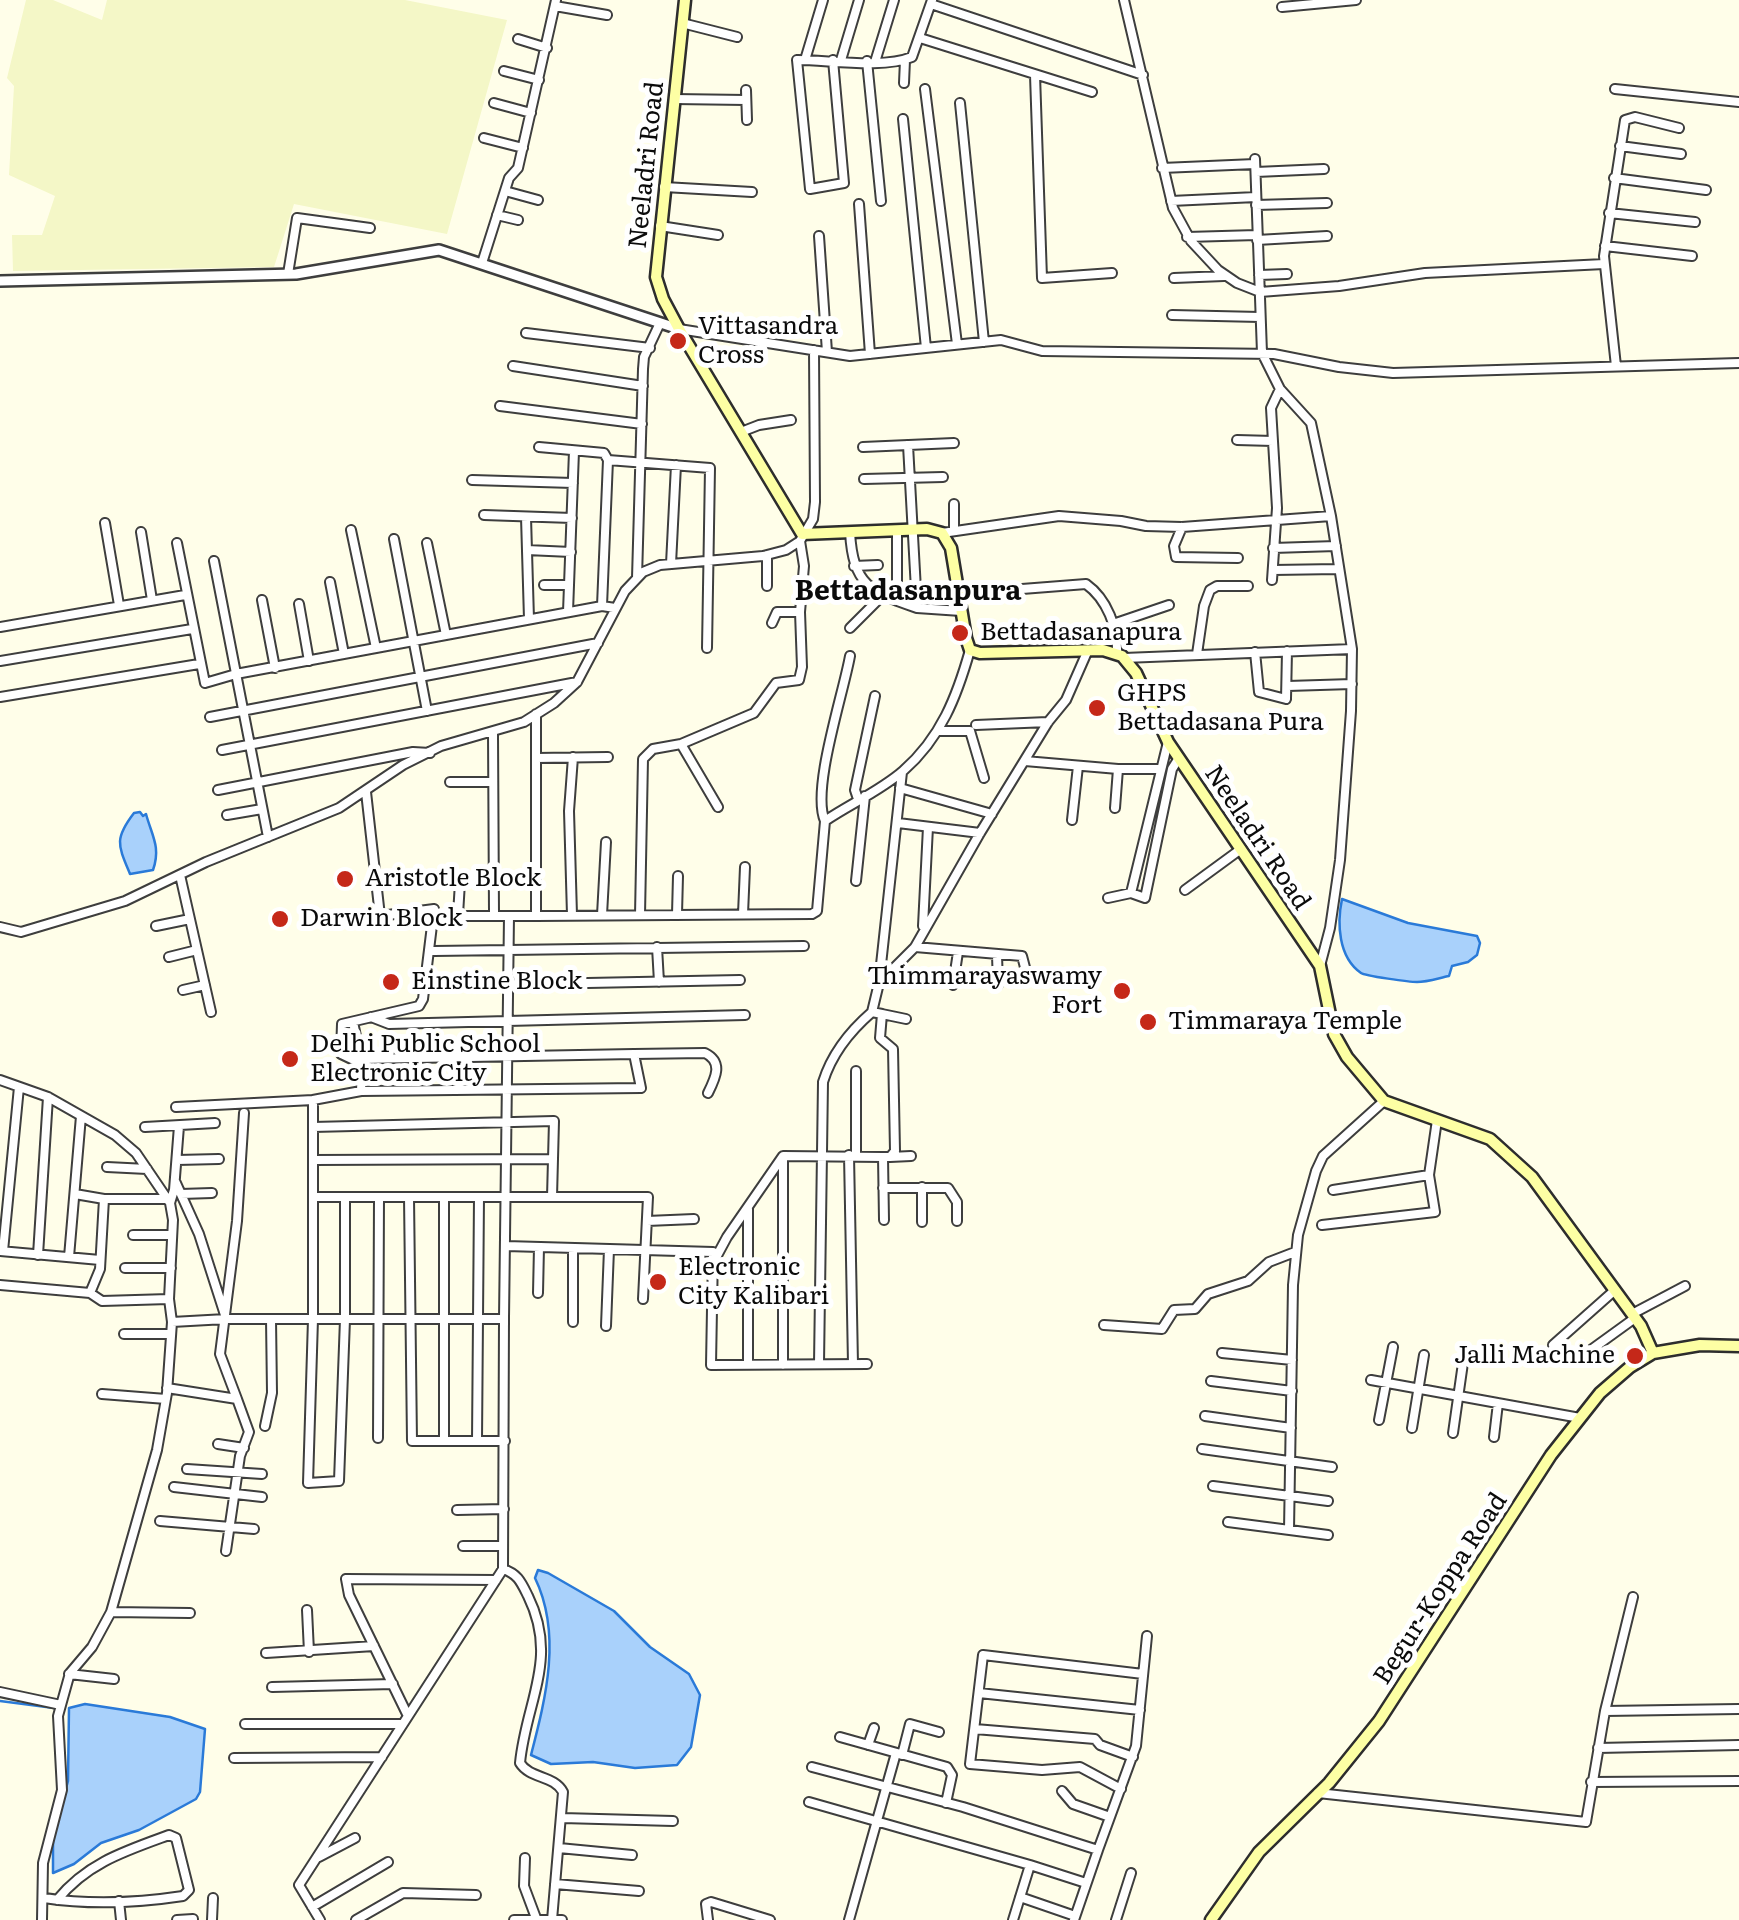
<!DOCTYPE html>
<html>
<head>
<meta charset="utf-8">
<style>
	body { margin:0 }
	canvas { display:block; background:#fffee9 }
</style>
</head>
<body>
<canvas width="1739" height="1920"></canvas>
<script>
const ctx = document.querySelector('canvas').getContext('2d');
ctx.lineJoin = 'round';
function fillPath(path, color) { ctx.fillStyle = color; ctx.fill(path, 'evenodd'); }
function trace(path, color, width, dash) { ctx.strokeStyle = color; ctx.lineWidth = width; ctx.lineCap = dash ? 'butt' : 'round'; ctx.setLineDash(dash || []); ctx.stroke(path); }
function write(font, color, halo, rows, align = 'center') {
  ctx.font = font + ' Literata,serif'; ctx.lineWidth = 10; ctx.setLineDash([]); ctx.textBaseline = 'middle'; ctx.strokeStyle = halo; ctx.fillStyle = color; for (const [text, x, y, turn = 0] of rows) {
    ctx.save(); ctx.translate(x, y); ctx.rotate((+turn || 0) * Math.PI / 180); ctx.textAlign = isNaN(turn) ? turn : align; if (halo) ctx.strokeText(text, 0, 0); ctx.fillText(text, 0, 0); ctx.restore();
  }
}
const farmland = new Path2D(`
	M26 0H53L102 20 107 0H405L507 20 447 234 294 204 274 267 13 271 12 235H42L55 196 9 175 14 86 7 78Z`);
const water = new Path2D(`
	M140 812 143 816 146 814C152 836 161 847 153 870L130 874C118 845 114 839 134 813Z
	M1342 899 1408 923 1477 936 1480 943 1477 955 1468 962 1452 966 1449 976C1439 978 1427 982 1417 982 1410 982 1365 976 1361 973 1338 957 1337 923 1342 899Z
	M538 1570 548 1573 614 1611 650 1647 689 1674 700 1695 691 1747 677 1765 635 1768 593 1762 551 1764 531 1755C546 1697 562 1634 535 1578Z
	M85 1704 170 1717 205 1729 200 1792 196 1799 139 1830 101 1843 74 1864 53 1873V1836L68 1781 69 1708Z`);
const stream = new Path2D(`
	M0 1701 54 1708`);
const minor = new Path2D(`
	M1124 0 1173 208 1191 241 1218 270 1237 283 1260 292 1339 286 1425 273 1604 264
	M931 4 1143 75
	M555 6 607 15
	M1282 7 1356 0
	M682 23 737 37
	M920 38 1092 92
	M518 39 547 48
	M805 60 823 0
	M833 60 844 183 810 189 797 60C829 60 883 69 912 57L932 0
	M841 60 859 0
	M867 61 881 201
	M875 62 894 0
	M504 71 539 80
	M1035 75 1042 278 1112 273
	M904 83 905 60
	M925 89 957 344
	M1615 89 1739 102
	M746 90 747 120
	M674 99 746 100
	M494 103 531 113
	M960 103 984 342
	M903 119 926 348
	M484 138 523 148
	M1620 146 1681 154
	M1255 159 1262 353 1280 389 1311 423 1331 516 1352 649 1351 711 1340 860 1330 928 1320 966
	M1162 168 1255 164
	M1256 172 1324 169
	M1614 178 1706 190
	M664 187 752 192
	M505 191 538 200
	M1171 201 1256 197
	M859 204 870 354
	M1256 205 1327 203
	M1609 213 1695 222
	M497 215 518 220
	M660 226 718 235
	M819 236 827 352
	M1187 237 1257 235
	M1257 240 1327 236
	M1605 246 1692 256
	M482 263 509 178 518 168 556 0
	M288 274 297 218 370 228
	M1259 275 1287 274
	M1174 278 1224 276
	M1172 315 1260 317
	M679 329 850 356 1001 340 1042 351 1274 354 1339 367 1393 373 1739 363
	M526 333 650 348
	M513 366 643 386
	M1616 366 1604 256 1625 120 1635 117 1679 128
	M500 406 642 424
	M741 432 759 425 791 420
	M1237 440 1273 441
	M908 445 917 608 961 611
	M539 447 604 453 608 460
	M863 447 954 443
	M864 479 943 477
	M472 480 573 483
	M954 504V531
	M484 515 572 518
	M526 517 529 619
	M105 523 119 605
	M1182 527 1174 546 1176 557 1238 558
	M351 530 376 648
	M897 530V601
	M141 532 152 600
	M850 532C853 585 870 592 917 608
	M942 533 1059 516 1121 521 1146 526 1182 527 1331 516
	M394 539 427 711
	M177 543 205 683 236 674 602 606 615 608
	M427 543 446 635
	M1273 548 1336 546
	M527 550 571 552
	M214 561 268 837
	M671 564 676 465
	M854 566 878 565
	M1273 570 1338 569
	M637 578 643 369 644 357 660 323
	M1272 580 1277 508 1271 408 1280 389
	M330 582 344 654
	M544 585H569
	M767 586V555
	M958 594 1086 584C1107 599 1118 628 1117 653
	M262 600 275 668
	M299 604 309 661
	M602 606 608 460 710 468 707 648
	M568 612 574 451
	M772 623 777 612H800
	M1113 624 1169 605
	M0 627 185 595
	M850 628 882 596
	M1255 652 1259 692 1286 699 1287 651
	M1197 654 1204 606 1210 590 1217 586H1248
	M1124 658 1352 649
	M0 661 192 629
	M1288 686 1352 684
	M0 697 199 664
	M210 717 598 643
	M976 725 1048 722
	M939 731H970L984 778
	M493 733 494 914
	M681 744 718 807
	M222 750 577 682
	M536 758 608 757
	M1025 761 1118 769H1160
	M450 782H493
	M900 788 992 814
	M218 790 413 752 430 753
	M858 799 855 790 875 696
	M1115 808 1118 769
	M227 815 262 809
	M1072 820 1078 766
	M825 821C850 804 880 791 903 771 941 738 957 696 970 650
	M898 823 980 833
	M180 875 211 1012
	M856 881 865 796
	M1185 890 1241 849
	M1131 893 1168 742
	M1108 898 1131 893 1145 898 1172 769 1179 758
	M677 914 678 876
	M743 914 745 867
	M458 915 460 882
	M572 915 569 811 573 757
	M602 915 606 842
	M640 915 643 759 653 749 681 744 754 713 776 683 799 680 802 667 800 612 804 566 800 541 813 519 815 502 814 350
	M433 916H509
	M536 916 812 914 817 911 825 821C811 790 843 695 850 656
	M156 926 190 919
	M923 926 928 827
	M0 927 21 932 125 901 206 862 339 808 403 765 441 746 524 722 554 703 577 682 625 591 643 572 660 565 763 556 786 550 800 541
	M657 947 659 982
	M915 947 1022 956 1027 975
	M434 951 804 946
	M997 955 998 985
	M169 957 197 950
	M879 983 915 947 980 833 1048 722 1066 700 1088 650
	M953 985 958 952
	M435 986 740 980
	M183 990 205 985
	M882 1014 906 1019
	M371 1017 389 1024 745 1015
	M353 1022 362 1064
	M634 1054 705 1053C723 1062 716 1077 708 1093
	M361 1059 634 1054 641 1088 361 1091
	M0 1080 48 1097 115 1135 136 1153 170 1203 173 1220 169 1299 172 1322 167 1393 157 1450 111 1612 92 1647 70 1673 58 1716 62 1790 43 1863 42 1920
	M176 1107 313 1100
	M145 1127 215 1123
	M313 1127 554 1121 552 1197
	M849 1155 853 1364
	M856 1156V1071
	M883 1157 884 1220
	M890 1157 911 1156
	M177 1160 219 1159
	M313 1160 552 1159
	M107 1167 147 1169
	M175 1181 199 1234 225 1315
	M922 1187V1222
	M883 1188H948L957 1202V1221
	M1333 1190 1429 1175
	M75 1194 104 1199H168
	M181 1194 212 1193
	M313 1197H648L643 1299
	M345 1197V1319L339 1481 308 1483 313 1319V1100L361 1091 362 1064 341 1054 342 1024 419 1006 423 999 434 909 380 916 366 792
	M409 1197 412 1441H505
	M444 1197V1441
	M170 1203 174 1190 179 1126
	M748 1209V1365
	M647 1221 694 1219
	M1322 1225 1435 1212 1429 1175 1437 1120
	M133 1235H172
	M506 1246 713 1252 711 1365 867 1364
	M0 1251 100 1260
	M3 1251 19 1087
	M38 1255 48 1097
	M69 1257 81 1116
	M713 1263 727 1237 783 1156 883 1157H890L895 1151 893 1049 880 1038 882 1014 872 1012 879 983 902 772
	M125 1268H171
	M0 1285 90 1293 102 1301 169 1299
	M90 1293 100 1269 104 1199
	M538 1293 539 1247
	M1632 1314 1685 1286
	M172 1322 226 1319H504L509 916H536V714
	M573 1322V1248
	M1104 1325 1162 1329 1174 1310 1195 1309 1208 1294 1248 1281 1269 1262 1295 1252
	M606 1326 609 1249
	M124 1334H171
	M1553 1345 1615 1290
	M1588 1352 1635 1318
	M1222 1353 1292 1360
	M819 1364 823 1082C832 1053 850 1031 872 1012
	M783 1365V1159
	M1371 1380 1580 1418
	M1211 1381 1292 1391
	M167 1388 237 1399 249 1432 240 1456 226 1551
	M102 1394 166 1399
	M237 1399 220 1354 237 1221 244 1113
	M1205 1416 1291 1428
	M1379 1420 1393 1347
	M265 1426 272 1393 271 1319
	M1412 1428 1424 1355
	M1453 1433 1464 1356
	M1494 1437 1498 1403
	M378 1438 379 1197
	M477 1441 479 1197
	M218 1444 244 1448
	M1202 1449 1332 1467
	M187 1469 262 1474
	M1213 1486 1328 1501
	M174 1487 262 1497
	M457 1510 504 1509
	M160 1521 254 1529
	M1228 1522 1328 1535
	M1289 1530 1293 1285 1298 1235 1316 1171 1323 1156 1384 1101
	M463 1546H503
	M503 1569C518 1574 521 1582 528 1596 559 1659 526 1701 520 1763 530 1779 554 1775 563 1792L552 1920
	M307 1610 309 1652
	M111 1612 190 1613
	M266 1653 374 1646
	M69 1674 114 1679
	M272 1687 393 1684
	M0 1692 61 1705
	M979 1693 1140 1710
	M1605 1711 1739 1709
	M408 1716 349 1595 346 1579 496 1580
	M245 1724H402
	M975 1729 1095 1739 1100 1745 1133 1757
	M840 1737 947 1767 952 1775 946 1803
	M868 1745 874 1728
	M1598 1748 1739 1745
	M902 1755 910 1724 939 1732
	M234 1758 382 1757
	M812 1767 963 1807 1098 1850 1074 1920
	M1591 1782 1739 1781
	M1121 1789 1080 1767 1042 1770 970 1764 983 1655 1143 1674
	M1062 1791 1073 1804 1110 1817
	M1318 1793 1586 1822 1605 1711 1633 1597
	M809 1802 1030 1865
	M562 1818 673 1821
	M559 1848 632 1855
	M1098 1850 1136 1746 1147 1636
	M319 1857 355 1838
	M525 1858 524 1886 536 1918
	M555 1884 639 1891
	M1020 1897 1075 1916
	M44 1898C90 1905 137 1903 183 1896L189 1890 176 1838 169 1835C125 1851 87 1863 57 1900
	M119 1901 121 1920
	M312 1907 388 1862
	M177 1920 193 1919
	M212 1920 213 1898
	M320 1920 299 1885 503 1569 504 1319
	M356 1920 403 1893 476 1895
	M514 1920H562
	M708 1920 706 1904 711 1902 770 1920
	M849 1920 896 1753
	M1013 1920 1030 1865 1086 1883
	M1116 1920 1131 1873`);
const tertiary = new Path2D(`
	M0 281 296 274 439 250 679 329`);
const secondary = new Path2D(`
	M685 0 656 277 663 299 679 329 802 534 927 529 942 533 951 548 966 638 970 650 980 653 1103 650 1122 656 1136 673 1168 742 1320 966 1334 1034 1347 1057 1384 1101 1490 1139 1532 1177 1641 1326 1653 1353
	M1211 1920 1259 1852 1329 1783 1379 1721 1551 1455 1600 1393 1630 1367 1653 1353 1700 1345 1739 1346`);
const markers = [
	[678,341,10,"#c52819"],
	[960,633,10,"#c52819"],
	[1097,708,10,"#c52819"],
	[345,879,10,"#c52819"],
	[280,919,10,"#c52819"],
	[391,982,10,"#c52819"],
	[1122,991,10,"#c52819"],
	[1148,1022,10,"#c52819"],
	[290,1059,10,"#c52819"],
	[658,1282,10,"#c52819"],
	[1635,1356,10,"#c52819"]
];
const streetNames = [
	["Neeladri Road",647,165,-84],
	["Neeladri Road",1257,838,56],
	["Begur-Koppa Road",1441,1589,-57]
];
const poiNames = [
	["Vittasandra",698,327],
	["Cross",698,356],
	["Bettadasanapura",980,633],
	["GHPS",1117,694],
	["Bettadasana Pura",1117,723],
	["Aristotle Block",365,879],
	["Darwin Block",300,919],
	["Thimmarayaswamy",1102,977,"right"],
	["Fort",1102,1006,"right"],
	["Einstine Block",411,982],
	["Timmaraya Temple",1168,1022],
	["Delhi Public School",310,1045],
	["Electronic City",310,1074],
	["Electronic",678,1268],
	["City Kalibari",678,1297],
	["Jalli Machine",1615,1356,"right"]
];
const neighbourhoodNames = [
	["Bettadasanpura",908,592]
];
fillPath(farmland, '#f4f7c7');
fillPath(water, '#a9d1fb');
trace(water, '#2a7ad8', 2.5);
trace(stream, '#2a7ad8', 2.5);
trace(minor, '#3e3e3e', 12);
trace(tertiary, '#3e3e3e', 14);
trace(secondary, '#2d2d2d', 15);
trace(minor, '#fff', 8);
trace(tertiary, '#fff', 9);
trace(secondary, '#fdffa4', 10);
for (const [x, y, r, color] of markers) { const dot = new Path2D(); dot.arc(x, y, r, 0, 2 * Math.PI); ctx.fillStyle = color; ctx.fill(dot); trace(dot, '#fff', 4); }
write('25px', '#0b0b0b', '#fff', streetNames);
write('25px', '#0b0b0b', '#fff', poiNames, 'left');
write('bold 28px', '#0b0b0b', '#fff', neighbourhoodNames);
</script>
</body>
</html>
